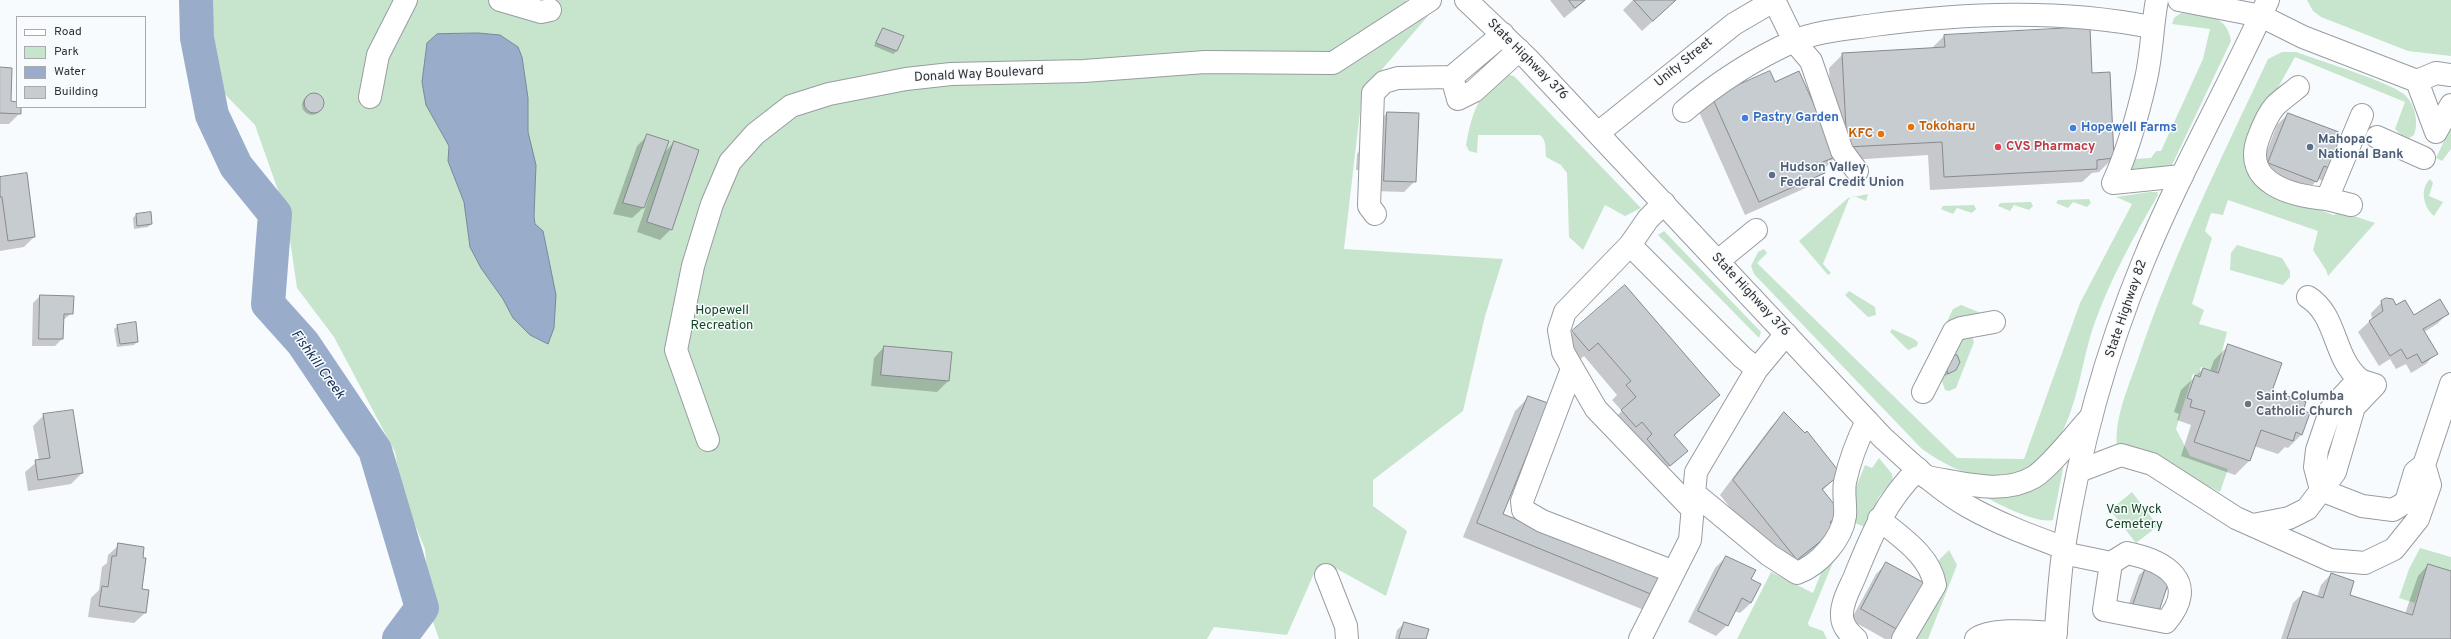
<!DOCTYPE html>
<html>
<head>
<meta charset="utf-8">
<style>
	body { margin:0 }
	#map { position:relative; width:2451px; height:639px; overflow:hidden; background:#f8fbfe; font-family:Overpass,sans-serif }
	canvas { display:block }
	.legend { position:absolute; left:16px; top:16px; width:130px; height:92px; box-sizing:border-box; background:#f8fbfe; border:1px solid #a8aaad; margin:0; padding:5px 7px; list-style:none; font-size:12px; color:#303133 }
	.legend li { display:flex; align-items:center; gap:8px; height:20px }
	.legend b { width:20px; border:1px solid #a8aaad }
</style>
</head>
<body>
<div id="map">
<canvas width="2451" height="639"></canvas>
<ul class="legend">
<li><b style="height:5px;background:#fff"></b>Road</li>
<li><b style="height:11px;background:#c6e5cc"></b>Park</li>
<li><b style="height:11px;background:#99adca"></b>Water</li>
<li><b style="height:11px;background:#c7ccd1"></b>Building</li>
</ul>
</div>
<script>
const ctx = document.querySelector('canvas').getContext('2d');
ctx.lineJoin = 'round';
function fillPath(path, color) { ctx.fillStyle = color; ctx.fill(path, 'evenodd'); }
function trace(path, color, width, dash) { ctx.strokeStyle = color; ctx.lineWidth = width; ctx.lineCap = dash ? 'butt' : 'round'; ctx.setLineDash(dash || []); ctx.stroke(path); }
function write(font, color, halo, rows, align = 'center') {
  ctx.font = font + ' Overpass,sans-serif'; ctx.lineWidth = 3; ctx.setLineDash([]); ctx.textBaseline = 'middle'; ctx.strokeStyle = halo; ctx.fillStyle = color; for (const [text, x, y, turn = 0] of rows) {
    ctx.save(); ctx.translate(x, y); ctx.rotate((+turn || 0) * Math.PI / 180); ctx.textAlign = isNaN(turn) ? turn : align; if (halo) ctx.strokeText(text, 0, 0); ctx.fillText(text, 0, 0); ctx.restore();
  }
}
const green = new Path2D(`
	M205 0H1405L1428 16 1378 74 1363 86 1344 249 1503 259 1485 316 1463 411 1373 480V506L1407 531 1386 596 1328 564 1316 569 1287 635 1214 627 1207 639H439L431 616 425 549 402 493 395 452 334 337 297 288 286 213 255 125 207 76Z
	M2307 0H2451V56L2408 51 2321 17 2313 11Z
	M2181 13C2204 16 2227 13 2231 41L2171 167 2125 174 2133 159 2151 158 2156 151H2161L2203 59 2210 29 2172 24 2174 18Z
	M2282 52H2296C2317 60 2391 82 2405 95 2415 105 2419 122 2414 135L2409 138 2401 135 2395 129 2405 102 2295 57 2249 140 2245 162 2257 180 2270 189 2333 215 2342 212 2375 223 2328 276 2326 270 2313 250 2318 231 2228 200 2223 215 2211 213 2205 231 2212 238 2192 304 2204 310 2199 324 2227 332 2217 372 2201 367 2199 376 2193 374 2176 429 2190 456 2228 469 2220 492C2210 487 2199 482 2190 477 2165 463 2146 445 2117 447 2114 419 2128 388 2137 362 2172 257 2221 159 2268 59Z
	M1505 74 1514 76 1641 208 1625 216 1605 205 1583 250 1569 237 1567 173 1561 165 1546 157C1545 148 1547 141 1540 135H1478L1477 153 1469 151 1466 145C1472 113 1477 95 1505 74Z
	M2451 126V149L2442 161 2436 158Z
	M2430 179 2433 183 2429 196 2443 202 2434 216C2424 208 2419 189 2430 179Z
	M2149 192H2157L2158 195C2134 236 2111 278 2095 322 2081 360 2079 406 2057 441 2022 497 1965 481 1921 448L1754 274 1751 266 1758 252 1764 249 1767 253 1757 263 1957 458 2024 459 2080 303 2132 204 2116 197Z
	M1868 194 1866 201 1854 196 1849 199 1823 264 1831 273 1828 275 1799 241 1848 198Z
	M2089 199 2091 203 2087 207 2073 202 2068 208 2056 203 2058 200Z
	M2031 202 2033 206 2029 210 2014 205 2010 211 1998 206 2000 203Z
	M1974 205 1976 209 1972 213 1957 208 1953 214 1941 209 1943 206Z
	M1664 231 1761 332 1759 338 1658 235Z
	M2237 245 2282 258 2290 271V277L2283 285 2230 270 2231 253Z
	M1849 291 1875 307 1876 315 1868 317 1845 295Z
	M1961 305 1981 313 1927 364 1953 309Z
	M1892 329 1914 339 1918 342 1917 346 1908 350 1890 332Z
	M1971 334 1974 342 1956 388 1949 391 1945 390 1941 378 1958 337Z
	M1879 458 1892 474 1893 480 1878 498 1867 528 1850 521 1808 623 1809 626 1823 631 1827 639H1737L1771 572 1813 593 1865 465 1872 468Z
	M2064 464 2053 520C2035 524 1997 503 1981 495Z
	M2132 492 2158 526 2136 543 2110 510Z
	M2420 548 2451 557V571L2428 564 2415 603 2399 598 2409 569Z
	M1949 550 1957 565 1928 639H1914L1941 579 1938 561Z`);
const water = new Path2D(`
	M478 33 500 35 518 47 522 57 528 98V132L536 165 534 217 535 224 543 231 556 295 554 328 548 344 530 335 513 318 503 299 481 268 470 247 464 202 448 161 449 146 426 105 422 82 427 43 437 34Z`);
const shadow = new Path2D(`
	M1550 0H1586L1564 18Z
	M1633 0H1676L1642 31 1623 10Z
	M883 29 897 51 893 54 874 46Z
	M1944 36 2091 74 2113 158 2099 172 2092 173 2082 182 1930 190 1928 155 1834 161V158L1810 186 1745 215 1699 112 1713 98 1774 84 1833 149 1829 68 1843 54 1931 49Z
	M0 68 10 102 17 103V107H20V113L9 124H0Z
	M302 105a10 10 0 1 1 20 0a10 10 0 1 1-20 0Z
	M1387 113 1415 181 1404 192 1373 191 1374 171 1356 170 1357 154 1376 124Z
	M2288 114 2333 143V185L2318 179 2306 192 2258 174 2277 125Z
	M648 135 663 154 674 142 671 229 660 240 637 232 651 191 649 190 643 208 632 218 613 214 637 146Z
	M0 178 34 237 24 247 0 251Z
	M136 215 151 224 148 227 134 229 133 218Z
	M1625 286 1719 395 1674 436 1686 451 1655 479 1608 424 1622 411 1612 400 1617 395 1584 356 1574 364 1558 346Z
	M40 296 72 313 63 320 62 339 55 346H32L33 303Z
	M2382 302 2413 316 2447 314 2437 324 2424 332 2436 353 2426 364 2411 373 2406 364 2396 369 2390 359 2379 366 2358 332 2372 319 2371 313Z
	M118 326 137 342 134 345 117 347 114 329Z
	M2228 346 2271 392 2301 412 2302 434 2288 448 2285 447 2278 454 2254 446 2249 461 2235 475 2181 456 2191 425 2177 420 2179 414 2174 412 2181 390 2203 369 2210 371 2214 360Z
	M884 347 951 353 948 381 937 392 871 386 874 358Z
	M1956 356 1955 370 1945 376 1943 371Z
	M1529 397 1501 514 1664 580 1644 610 1463 537 1515 411Z
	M1784 413 1840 473 1822 491 1840 513 1830 523 1821 543 1783 573 1720 495 1771 427Z
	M44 415 82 473 71 484 28 491 25 472 39 460 33 426Z
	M119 545 140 590 145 613 134 623 88 617 91 598 99 590 102 567 107 563 108 555Z
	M1726 557 1750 580 1751 603 1740 613 1734 611 1727 625 1716 636 1688 622 1715 568Z
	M1886 564 1899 630 1890 639H1885L1851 620 1876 574Z
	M2428 565 2451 572V639H2281L2293 603 2303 593 2317 597 2321 585 2331 574 2349 596 2405 614 2418 576Z
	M2146 568 2149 623 2125 615 2139 575Z
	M1405 623 1425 639H1395L1397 630Z`);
const river = new Path2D(`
	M196 0 197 38 212 115 236 166 275 214 268 304 303 343 375 450 422 608 399 639`);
const building = new Path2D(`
	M1569 0H1585L1575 8Z
	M1634 0H1676L1653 21Z
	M2090 27 2092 73 2110 72 2114 158 2097 160V169L1944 177 1942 142 1847 147 1842 53 1945 47 1944 35Z
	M883 28 904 36 897 51 876 43Z
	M0 67 12 68 11 101 17 102V107H21V114L0 113Z
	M1770 71 1775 82 1799 71 1837 156 1821 163 1825 173 1759 202 1712 97Z
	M304 103a10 10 0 1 1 20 0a10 10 0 1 1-20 0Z
	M1387 112 1419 113 1416 182 1384 181Z
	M2288 113 2339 132 2334 143 2354 150 2345 174 2324 166 2317 182 2268 163Z
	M647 134 669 141 644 208 623 203Z
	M674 141 699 150 672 230 647 222Z
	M27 173 35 237 8 241 2 197H0V177Z
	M151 212 152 224 137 226 136 214Z
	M1625 285 1720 395 1674 435 1688 451 1670 466 1647 439 1652 434 1642 422 1636 427 1621 410 1636 397 1626 385 1631 381 1598 343 1589 351 1572 331Z
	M40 295 74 296 73 314H64L63 339H39Z
	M2386 298 2393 299 2396 305 2405 300 2414 315 2440 299 2449 314 2423 329 2438 354 2422 363 2417 354 2407 359 2401 349 2390 356 2369 321 2383 311 2381 301Z
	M136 322 138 342 120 344 117 325Z
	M2228 344 2282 363 2272 391 2306 402 2303 411 2310 413 2302 435 2296 432 2293 441 2261 430 2250 461 2194 442 2205 411 2190 407 2192 400 2187 398 2195 375 2200 377 2203 368 2218 373Z
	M884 346 952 352 949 381 881 375Z
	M1957 355 1960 362 1956 370 1948 374 1946 367 1949 358Z
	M1528 396 1548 403 1503 514 1665 579 1658 597 1477 523Z
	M73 410 83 473 38 480 35 460 50 458 43 414Z
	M1784 412 1805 433 1807 431 1841 474 1822 489 1841 513 1830 522 1836 529 1797 560 1733 480Z
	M118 543 144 547 143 558H146L142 589 149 590 146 613 99 606 102 586 108 587 112 556H116Z
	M1726 556 1756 570 1751 579 1761 584 1751 603 1742 598 1728 626 1698 611Z
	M1886 562 1926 584 1900 631 1861 609Z
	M2428 564 2451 571V639H2287L2303 591 2323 598 2331 573 2354 581 2350 595 2412 615Z
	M2146 567 2171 575 2157 617 2132 608Z
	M1404 622 1429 629 1426 639H1399Z`);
const minor = new Path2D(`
	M500 0 541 12 550 10
	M1774 0 1794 41 1811 61 1842 151 1857 171
	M2179 0 2261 16 2303 37 2417 81 2436 73 2451 75
	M1503 34 1452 77 1458 99 1474 91 1519 50
	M2417 81 2436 132
	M2298 87C2291 93 2282 99 2275 106 2267 115 2262 128 2258 139 2242 184 2293 196 2327 199L2362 115
	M370 97 378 55 406 0
	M1684 111C1717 83 1754 59 1794 41 1818 31 1847 29 1874 25 1966 13 2060 9 2151 27
	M2436 132 2451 105
	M1598 133 1734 24 1775 0
	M2377 137 2424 158
	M2113 183C2128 151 2138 114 2146 79 2152 53 2152 26 2157 0
	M2113 183 2182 176
	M2327 199 2351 205
	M1375 214 1369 206 1373 93 1384 82 1398 78 1452 77
	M1630 245 1565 312 1559 330 1563 352 1596 409 1693 510
	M1718 261 1756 230
	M1572 369 1522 501 1523 510 1542 521 1674 572
	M1757 369 1786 334
	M1923 392 1954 331 1961 328 1994 322
	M708 440 676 350 693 266 712 204 730 162 755 134 791 106 829 94 906 79 951 74 1084 71 1205 62 1333 63 1430 0
	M2079 471 2121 455 2152 464 2236 518 2330 560 2365 563 2394 549 2418 519 2430 485 2424 465
	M1926 477C1960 482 2002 496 2034 477 2051 466 2076 433 2091 417
	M2321 490 2362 506 2393 510 2406 502 2415 472 2424 465 2451 384
	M2321 490 2315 467 2317 450 2331 409 2359 379
	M1694 493 1769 555 1797 573C1819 565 1842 539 1845 516 1846 504 1843 493 1845 482 1850 459 1857 441 1867 421
	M1879 519C1900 537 1930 555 1935 585L1903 639
	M2253 525 2289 518 2307 509 2335 472 2354 407 2375 385C2370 383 2362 382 2358 378 2333 356 2337 315 2308 297
	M2063 553 2111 563 2104 610 2166 622C2200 582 2166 561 2127 553L2111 563
	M1326 575 1346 626 1347 639
	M1640 639 1690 540 1696 472 1757 369 1742 357 1630 245 1648 219 1664 203
	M1856 639C1849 633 1842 626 1842 616 1841 603 1850 588 1855 576 1872 534 1885 502 1918 469
	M1976 639C1992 627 2036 632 2056 633`);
const major = new Path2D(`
	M1466 0 1528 59 1883 438C1910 462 1937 489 1969 507 1999 524 2032 536 2064 548
	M2055 639C2058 609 2059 578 2064 547 2079 451 2106 352 2143 262 2180 172 2228 88 2268 0`);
const markers = [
	[1745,118,4,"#3f7fe0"],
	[1911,127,4,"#e8710a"],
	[2073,128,4,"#3f7fe0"],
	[1881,134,4,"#e8710a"],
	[1998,147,4,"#e0444e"],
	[2310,147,4,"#5c6f8a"],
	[1772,175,4,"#5c6f8a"],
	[2248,404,4,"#6b7280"]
];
const streetNames = [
	["State Highway 376",1527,60,45],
	["Unity Street",1684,63,-39],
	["Donald Way Boulevard",979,75,-3],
	["State Highway 376",1750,295,47],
	["State Highway 82",2127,309,-71]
];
const shopNames = [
	["Pastry Garden",1753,118],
	["Hopewell Farms",2081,128]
];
const foodNames = [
	["Tokoharu",1919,127],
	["KFC",1873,134,"right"]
];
const serviceNames = [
	["Mahopac",2318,140],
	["National Bank",2318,155],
	["Hudson Valley",1780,168],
	["Federal Credit Union",1780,183]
];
const healthNames = [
	["CVS Pharmacy",2006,147]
];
const parkNames = [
	["Hopewell",722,311],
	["Recreation",722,326],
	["Van Wyck",2134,510],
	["Cemetery",2134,525]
];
const worshipNames = [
	["Saint Columba",2256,397],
	["Catholic Church",2256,412]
];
const waterNames = [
	["Fishkill Creek",317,365,54]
];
fillPath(green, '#c6e5cc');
fillPath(water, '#99adca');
trace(water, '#7a889d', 1);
fillPath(shadow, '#0003');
trace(river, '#99adca', 34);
fillPath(building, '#c7ccd1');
trace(building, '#868a8f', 1);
trace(minor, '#989ca1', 24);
trace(major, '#989ca1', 24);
trace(minor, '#fff', 22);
trace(major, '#fff', 22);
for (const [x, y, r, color] of markers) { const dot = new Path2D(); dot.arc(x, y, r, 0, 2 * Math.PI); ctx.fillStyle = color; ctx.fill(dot); trace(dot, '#f8fbfe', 1.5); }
write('13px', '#303133', '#f8fbfe', streetNames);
write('bold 13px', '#366cbe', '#f8fbfe', shopNames, 'left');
write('bold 13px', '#c56008', '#f8fbfe', foodNames, 'left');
write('bold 13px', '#4e5e75', '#f8fbfe', serviceNames, 'left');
write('bold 13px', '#be3a42', '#f8fbfe', healthNames, 'left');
write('13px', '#154524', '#f8fbfe', parkNames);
write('bold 13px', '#5b616d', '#f8fbfe', worshipNames, 'left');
write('italic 14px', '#142e55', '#f8fbfe', waterNames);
</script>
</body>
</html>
